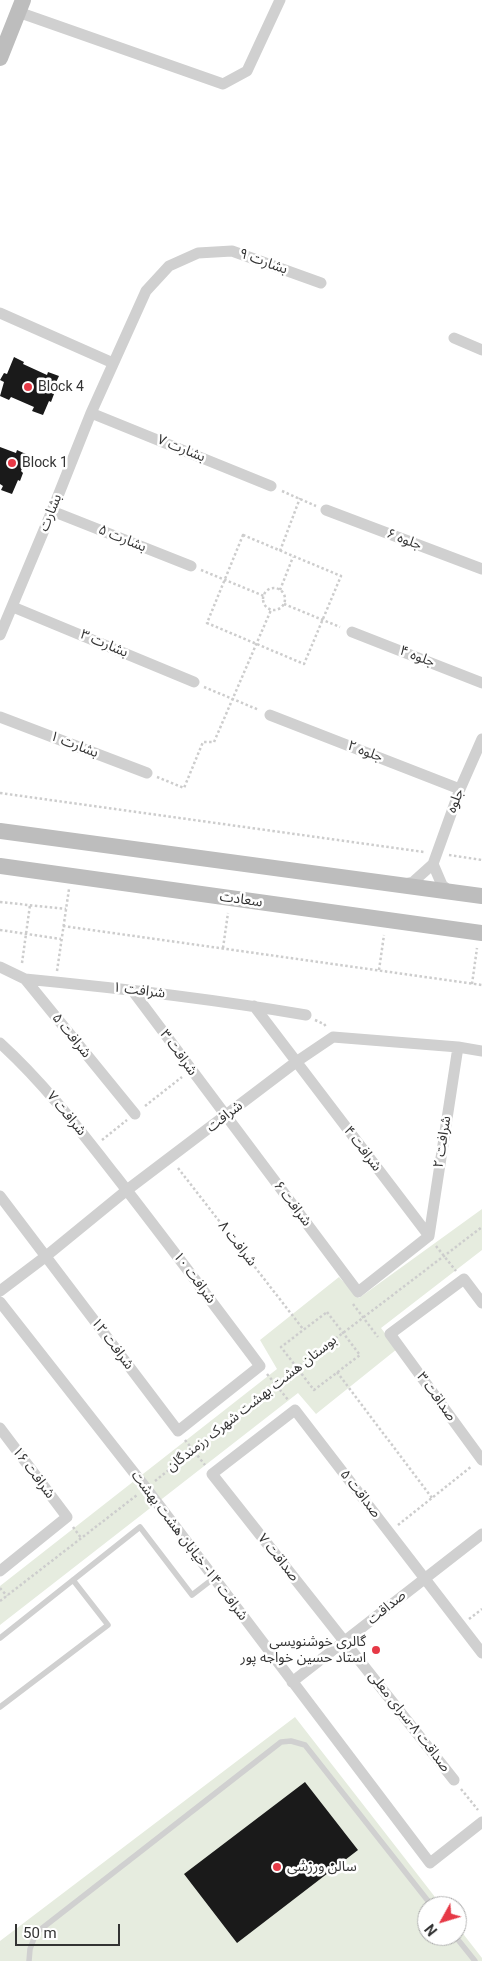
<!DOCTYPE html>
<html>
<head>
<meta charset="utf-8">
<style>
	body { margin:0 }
	#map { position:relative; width:482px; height:1961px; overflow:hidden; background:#fff; font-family:Roboto,sans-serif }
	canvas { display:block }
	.north { position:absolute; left:417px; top:1896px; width:50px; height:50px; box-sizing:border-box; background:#fff; border:1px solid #adadad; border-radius:50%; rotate:231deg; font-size:14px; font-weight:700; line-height:20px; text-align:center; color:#333 }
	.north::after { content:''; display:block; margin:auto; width:18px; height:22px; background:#e63946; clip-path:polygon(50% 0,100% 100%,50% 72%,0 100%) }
	.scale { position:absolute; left:15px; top:1924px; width:105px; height:22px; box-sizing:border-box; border:2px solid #333; border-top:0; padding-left:6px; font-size:15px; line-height:18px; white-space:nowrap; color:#333; -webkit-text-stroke:4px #fff; paint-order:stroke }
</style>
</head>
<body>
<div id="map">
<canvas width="482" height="1961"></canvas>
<div class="north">N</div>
<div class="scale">50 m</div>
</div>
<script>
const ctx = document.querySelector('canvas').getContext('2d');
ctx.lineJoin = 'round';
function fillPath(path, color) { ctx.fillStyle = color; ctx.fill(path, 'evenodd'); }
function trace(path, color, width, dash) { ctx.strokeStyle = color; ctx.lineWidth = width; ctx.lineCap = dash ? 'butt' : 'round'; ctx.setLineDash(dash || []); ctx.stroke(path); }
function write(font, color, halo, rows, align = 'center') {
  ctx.font = font + ' Roboto,"Noto Sans Arabic",sans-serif'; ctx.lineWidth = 5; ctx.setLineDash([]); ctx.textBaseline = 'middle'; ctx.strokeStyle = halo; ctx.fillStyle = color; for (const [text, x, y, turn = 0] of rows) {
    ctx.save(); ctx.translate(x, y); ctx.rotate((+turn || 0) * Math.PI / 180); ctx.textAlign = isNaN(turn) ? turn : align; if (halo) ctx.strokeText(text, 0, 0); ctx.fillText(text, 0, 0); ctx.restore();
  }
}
const green = new Path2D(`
	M482 1209V1250L381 1328 397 1349 316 1414 298 1393 0 1625V1586L277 1369 260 1340 339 1277 359 1298Z
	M295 1717 442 1906H427V1936H457V1926L482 1958V1961H0V1941Z`);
const building = new Path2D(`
	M14 357 24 362 23 364 47 375 48 372 59 376 51 393 54 394 51 402 49 401 43 415 32 411 34 407 11 397 9 400 0 396 4 382 0 380 4 373 7 374Z
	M0 447 16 453 17 450 28 455 21 471 23 473 20 481 18 480 12 494 1 490 3 486 0 484Z
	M305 1782 358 1850 237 1943 184 1874Z`);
const path = new Path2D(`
	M282 491 316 506
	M243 535 341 576 304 664 207 623Z
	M280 551 300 498
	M201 570 264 596
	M263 599a11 11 0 1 1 22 0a11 11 0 1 1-22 0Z
	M280 590 293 557
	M284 604 340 627
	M204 687 259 710
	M157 777 184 788 203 742H214L271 610
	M0 793 424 852
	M449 855 482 860
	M0 902 66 909
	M63 926 482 985
	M0 930 61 939
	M223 948 228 913
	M22 963 30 905
	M379 970 384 935
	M57 971 69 889
	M472 984 477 948
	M315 1020 324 1024 327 1028
	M145 1106 182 1077
	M102 1140 127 1120
	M178 1168 303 1329
	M436 1246 456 1271
	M353 1304 378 1337
	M327 1312 360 1355 314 1390 281 1347Z
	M337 1372 432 1498
	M267 1374 289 1401
	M185 1440 205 1465
	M155 1481 276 1384 482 1227
	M398 1525 472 1466
	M73 1527 81 1538
	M0 1588 7 1596
	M0 1601 137 1495
	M469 1619 482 1609
	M461 1789 478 1810`);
const lane = new Path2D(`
	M0 1638 140 1527 192 1595 214 1578
	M0 1707 108 1625 73 1580
	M455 1936 475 1961
	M29 1961 30 1949 36 1933 281 1742 291 1741 305 1745 432 1906`);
const street = new Path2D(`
	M18 12 223 84 247 71 280 0
	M0 313 113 363
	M454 338 482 350
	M91 413 271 486
	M326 510 482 569
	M52 511 191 566
	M13 607 194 682
	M352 632 482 683
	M0 635 52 511 91 413 146 291 169 266 198 253 232 251 321 283
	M270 715 460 789
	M0 717 147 773
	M433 864 442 885 449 891
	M404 884 413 882 433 864 460 789 482 739
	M0 967 25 979 135 1114
	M25 979C119 988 213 999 306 1015
	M132 990 358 1292 429 1236
	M254 1006 429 1236
	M0 1043C43 1082 79 1129 115 1175 164 1238 212 1302 260 1366L178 1431 0 1196
	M429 1236 458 1047
	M0 1291 45 1257 127 1190 296 1062 333 1037 458 1047 482 1051
	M0 1302 146 1488 430 1863 482 1822
	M482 1303 464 1279 390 1334 482 1460
	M0 1428 67 1517 0 1571
	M292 1682 482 1534
	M454 1780 212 1474 295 1410 482 1653`);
const secondary = new Path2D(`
	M0 58 23 0
	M0 831 482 896
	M0 866 482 933`);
const markers = [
	[28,387,5,"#e63946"],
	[12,463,5,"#e63946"],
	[376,1650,5,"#e63946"],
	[277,1867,5,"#e63946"]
];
const streetNames = [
	["بشارت ۹",263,262,20],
	["بشارت ۷",181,449,22],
	["بشارت",51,513,-68],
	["بشارت ۵",122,539,22],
	["جلوه ۶",404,540,21],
	["بشارت ۳",104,644,23],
	["جلوه ۴",417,657,21],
	["بشارت ۱",74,745,21],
	["جلوه ۲",365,752,21],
	["جلوه",456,801,-69],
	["سعادت",241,900,8],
	["شرافت ۱",139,991,7],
	["شرافت ۵",71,1036,51],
	["شرافت ۳",178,1053,54],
	["شرافت ۷",66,1114,50],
	["شرافت",225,1117,-38],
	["شرافت ۲",443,1142,-81],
	["شرافت ۴",362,1149,53],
	["شرافت ۶",292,1204,53],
	["شرافت ۸",237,1244,52],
	["شرافت ۱۰",194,1278,53],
	["شرافت ۱۲",112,1344,53],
	["صداقت ۳",436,1397,54],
	["بوستان هشت بهشت شهرک رزمندگان",252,1404,-38],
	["شرافت ۱۶",33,1473,53],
	["صداقت ۵",360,1494,52],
	["شرافت ۱۴- خیابان هشت بهشت",189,1546,53],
	["صداقت ۷",278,1558,51],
	["صداقت",387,1608,-39],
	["صداقت ۸-سرای معلی",409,1722,52]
];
const poiNames = [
	["Block 4",38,387],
	["Block 1",22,463],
	["گالری خوشنویسی",366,1642,"right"],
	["استاد حسین خواجه پور",366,1658,"right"],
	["سالن ورزشی",287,1867]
];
fillPath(green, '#e6ecdf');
fillPath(building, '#1a1a1a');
trace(path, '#cdcdcd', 2.5, [2.5, 2.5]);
trace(lane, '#d0d0d0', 5.5);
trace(street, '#d0d0d0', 11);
trace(secondary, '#bdbdbd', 16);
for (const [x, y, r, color] of markers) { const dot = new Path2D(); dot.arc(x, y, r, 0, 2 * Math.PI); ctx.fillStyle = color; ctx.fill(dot); trace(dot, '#fff', 2); }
write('14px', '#333', '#fff', streetNames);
write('14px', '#333', '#fff', poiNames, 'left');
</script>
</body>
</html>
